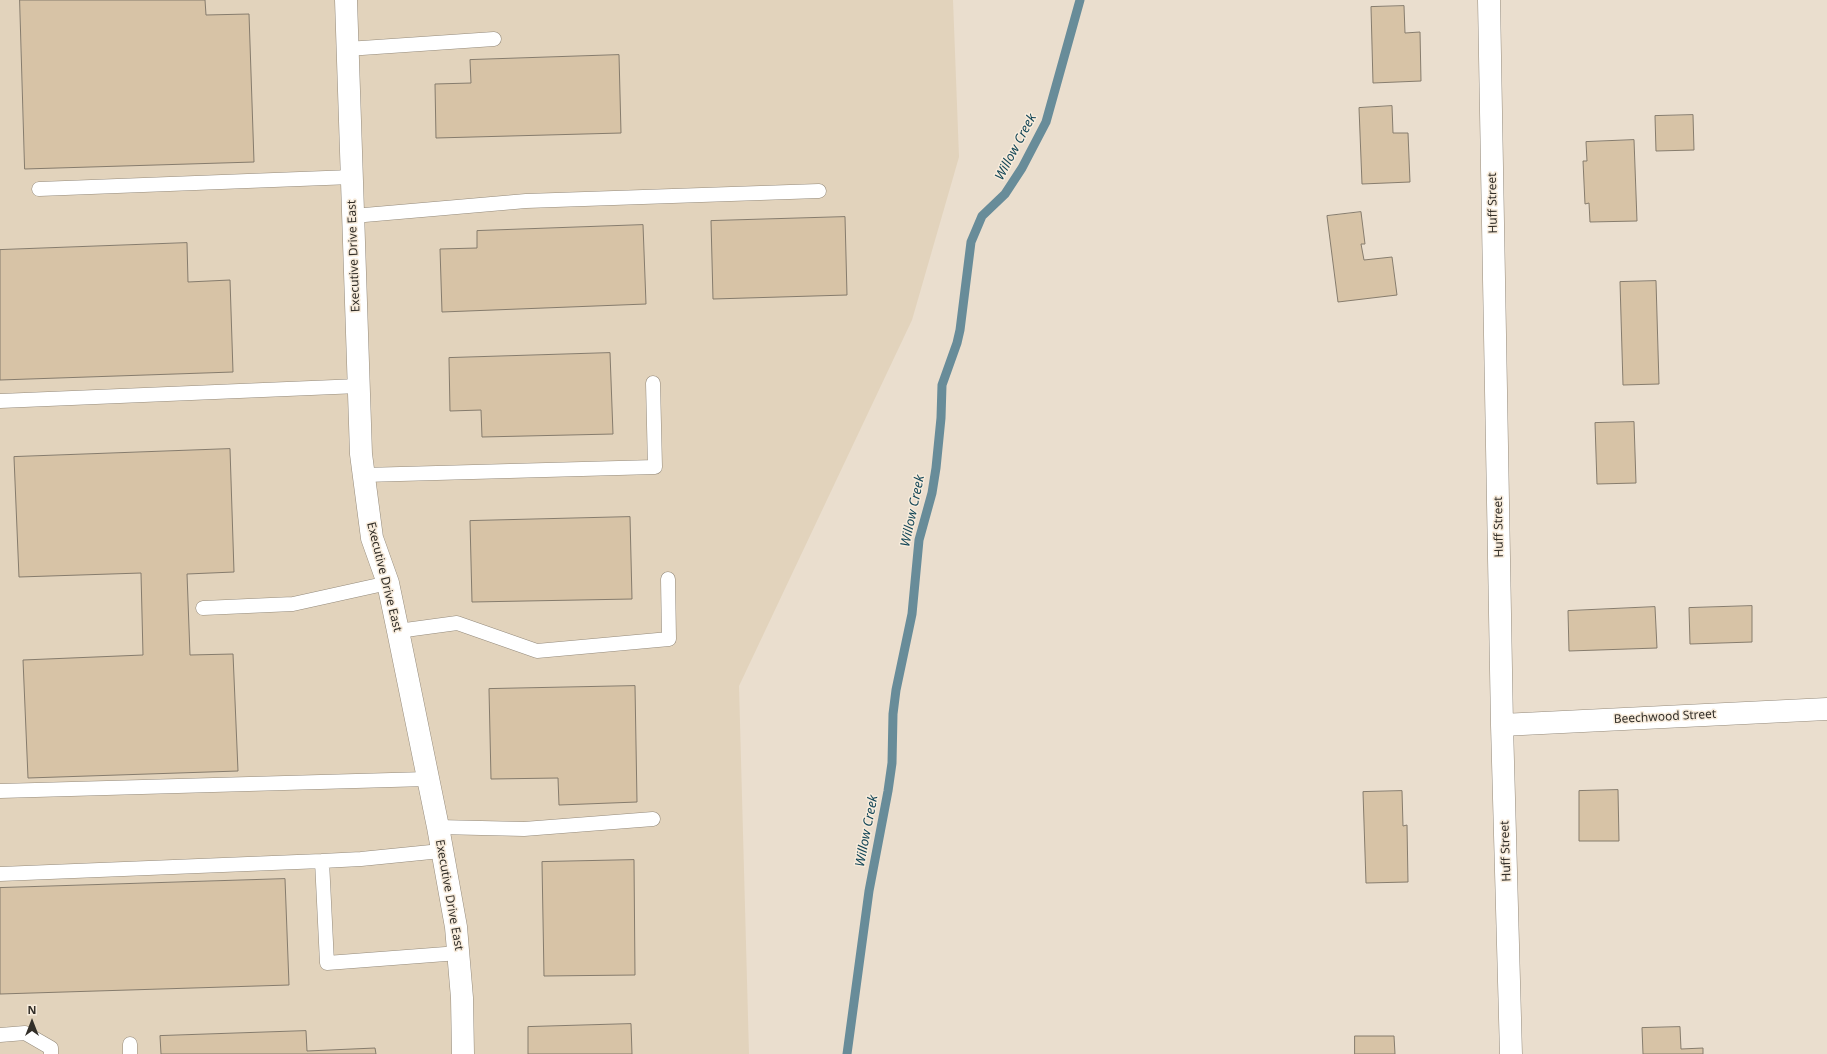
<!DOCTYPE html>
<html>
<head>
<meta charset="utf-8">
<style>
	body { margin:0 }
	#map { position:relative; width:1827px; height:1054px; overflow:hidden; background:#eadece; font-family:"Noto Sans",sans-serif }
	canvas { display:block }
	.north { position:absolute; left:12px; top:1002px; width:40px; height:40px; -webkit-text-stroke:3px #f7ebdb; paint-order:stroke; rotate:0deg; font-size:11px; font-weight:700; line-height:16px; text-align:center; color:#322e28 }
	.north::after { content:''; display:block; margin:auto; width:14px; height:18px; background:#322e28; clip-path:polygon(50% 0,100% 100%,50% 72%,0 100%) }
</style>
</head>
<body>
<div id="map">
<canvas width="1827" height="1054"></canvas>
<div class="north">N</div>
</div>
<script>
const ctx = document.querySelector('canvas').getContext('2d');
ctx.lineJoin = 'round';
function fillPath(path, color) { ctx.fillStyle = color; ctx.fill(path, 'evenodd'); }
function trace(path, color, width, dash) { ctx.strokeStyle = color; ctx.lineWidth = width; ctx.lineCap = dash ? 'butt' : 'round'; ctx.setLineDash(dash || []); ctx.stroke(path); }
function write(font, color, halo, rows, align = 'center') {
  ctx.font = font + ' "Noto Sans",sans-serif'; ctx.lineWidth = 3; ctx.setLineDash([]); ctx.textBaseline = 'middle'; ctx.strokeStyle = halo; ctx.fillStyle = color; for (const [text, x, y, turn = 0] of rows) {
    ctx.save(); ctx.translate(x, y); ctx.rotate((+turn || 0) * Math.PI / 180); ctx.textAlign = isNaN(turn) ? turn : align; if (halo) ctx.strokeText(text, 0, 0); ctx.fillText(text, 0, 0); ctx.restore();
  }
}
const built = new Path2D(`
	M0 0H953L959 157 912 320 739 686 749 1054H0Z`);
const stream = new Path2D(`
	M847 1054 869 891 888 791 892 763 893 714 896 690 912 614 919 540 932 493 936 468 941 418 942 385 957 343 960 330 971 242 982 216 1005 194 1022 168 1046 122 1080 0`);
const building = new Path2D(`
	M20 0H205L206 15 249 14 254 162 25 169Z
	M1404 6 1405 33 1420 32 1421 81 1373 83 1371 7Z
	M619 55 621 133 436 138 435 84 471 83 470 60Z
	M1392 106 1393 133H1408L1410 182 1362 184 1359 108Z
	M1693 115 1694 150 1656 151 1655 116Z
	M1634 140 1637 221 1590 222 1589 203 1585 204 1583 161H1587L1586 142Z
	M1361 212 1365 244H1361L1364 260 1392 257 1397 295 1338 302 1327 216Z
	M845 217 847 295 713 299 711 221Z
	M643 225 646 304 442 312 440 249 477 248V231Z
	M187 243 188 282 230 280 233 372 0 380V250Z
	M1656 281 1659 384 1623 385 1620 282Z
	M610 353 613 434 482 437 481 410 450 411 449 358Z
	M1634 422 1636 483 1597 484 1595 423Z
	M230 449 234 572 187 574 190 655 233 654 238 771 28 778 23 660 143 655 141 573 19 577 14 457Z
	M630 517 632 599 472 602 470 521Z
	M1752 606V642L1690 644 1689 608Z
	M1655 607 1657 648 1569 651 1568 611Z
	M635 686 637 802 559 805 558 778 491 779 489 689Z
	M1618 790 1619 841H1579V791Z
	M1402 791 1403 826 1407 825 1408 882 1366 883 1363 792Z
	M634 860 635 975 544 976 542 862Z
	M285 879 289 985 0 994V888Z
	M631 1024 632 1054H528V1027Z
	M1680 1027 1681 1049 1703 1048V1054H1643L1642 1028Z
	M306 1031 307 1051 375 1048 376 1054H161L160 1036Z
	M1355 1036H1394L1395 1054H1355Z`);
const lane = new Path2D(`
	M347 49 494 39
	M39 189 352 177
	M353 216 526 201 819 191
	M0 401 359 386
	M364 475 655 467 653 383
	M203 608 293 604 388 583
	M398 631 457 623 537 651 669 639 668 579
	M0 791 427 779
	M438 827 524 829 653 819
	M441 851 361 859 322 861 327 963 459 953
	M0 874 322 861
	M0 1035 25 1033 51 1048V1054
	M130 1044V1054`);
const street = new Path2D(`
	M346 0 361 454 372 538 388 583 398 631 438 827 456 927 462 998 463 1054
	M1489 0 1502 725 1511 1054
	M1502 725 1827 709`);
const streetNames = [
	["Huff Street",1493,203,-91],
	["Executive Drive East",354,256,-92],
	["Huff Street",1499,527,-91],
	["Executive Drive East",384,577,76],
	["Beechwood Street",1665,717,-3],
	["Huff Street",1506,851,-92],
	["Executive Drive East",449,895,80]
];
const waterNames = [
	["Willow Creek",1016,147,-62],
	["Willow Creek",913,511,-78],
	["Willow Creek",867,831,-79]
];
fillPath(built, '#e2d3bc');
trace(stream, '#688c99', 9);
fillPath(building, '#d7c3a6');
trace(building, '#867c6d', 1);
trace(lane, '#948a7b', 15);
trace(street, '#948a7b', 23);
trace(lane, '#fff', 14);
trace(street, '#fff', 22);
write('12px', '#322e28', '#f7ebdb', streetNames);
write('italic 13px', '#134657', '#f7ebdb', waterNames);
</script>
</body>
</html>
